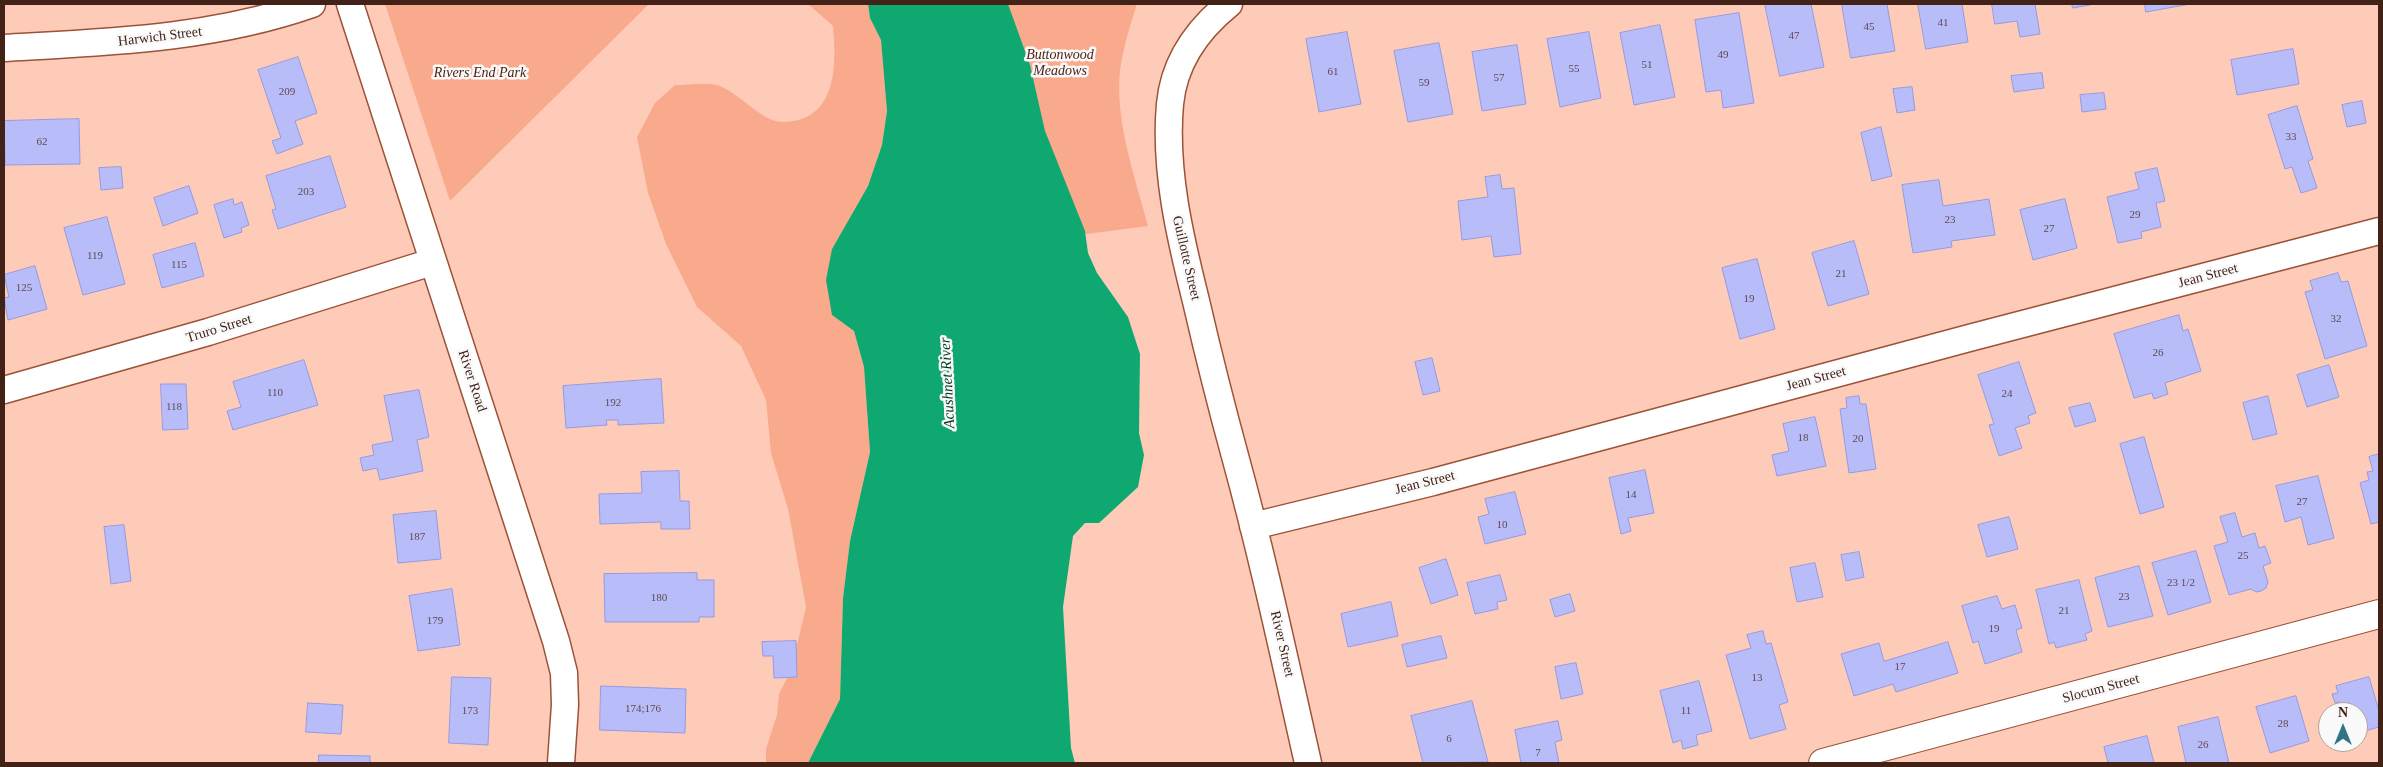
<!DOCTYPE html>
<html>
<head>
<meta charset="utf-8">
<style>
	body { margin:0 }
	#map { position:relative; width:2383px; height:767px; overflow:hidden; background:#fecbb9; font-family:Georgia,serif }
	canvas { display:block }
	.frame { position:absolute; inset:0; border:5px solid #422216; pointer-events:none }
	.north { position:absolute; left:2318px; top:702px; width:50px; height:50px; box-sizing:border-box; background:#f9f9f9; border:1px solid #b0a39e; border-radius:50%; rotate:0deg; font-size:14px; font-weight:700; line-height:20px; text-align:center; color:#422216 }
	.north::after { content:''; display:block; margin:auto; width:18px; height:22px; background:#327386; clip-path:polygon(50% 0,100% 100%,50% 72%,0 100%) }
</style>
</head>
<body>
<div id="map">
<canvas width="2383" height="767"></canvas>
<div class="frame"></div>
<div class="north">N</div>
</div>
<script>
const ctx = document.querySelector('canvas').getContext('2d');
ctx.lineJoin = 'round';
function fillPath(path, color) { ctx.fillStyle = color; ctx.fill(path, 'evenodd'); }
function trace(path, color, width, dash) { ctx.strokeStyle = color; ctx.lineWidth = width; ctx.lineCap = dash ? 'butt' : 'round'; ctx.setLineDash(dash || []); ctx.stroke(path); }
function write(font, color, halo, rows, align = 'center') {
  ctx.font = font + ' Georgia,serif'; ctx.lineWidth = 5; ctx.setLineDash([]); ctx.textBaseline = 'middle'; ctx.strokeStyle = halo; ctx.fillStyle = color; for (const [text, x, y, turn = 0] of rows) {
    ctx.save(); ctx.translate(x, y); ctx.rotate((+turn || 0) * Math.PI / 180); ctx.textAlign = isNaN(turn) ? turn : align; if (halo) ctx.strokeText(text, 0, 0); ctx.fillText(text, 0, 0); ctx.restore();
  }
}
const green = new Path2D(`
	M385 4H649L450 201Z
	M808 4H868L870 18 881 39 887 111 882 145 868 186 832 249V315L854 331 864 367 870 452 850 541 843 598 840 699 808 763H766V749L777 715 779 694 791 670 806 607 788 509 771 453 766 400 741 346 697 307 666 244 648 193 637 137 655 103 675 85C687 85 705 82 717 85 734 90 755 113 772 120 779 123 791 122 798 120 838 110 836 59 833 26Z
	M988 4H1137C1130 26 1123 48 1120 71 1115 122 1135 177 1148 226L1041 240Z`);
const water = new Path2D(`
	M868 4H1008L1030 65 1045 131 1085 231 1088 253 1097 273 1128 317 1140 354 1139 433 1144 455 1138 487 1099 523H1085L1073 536 1063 607 1071 748 1075 763H808L840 699 843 598 850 541 870 452 864 367 854 331 832 315 826 280 832 249 868 186 882 145 887 111 881 40 870 18Z`);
const building = new Path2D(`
	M1765 4H1811L1824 67 1780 76Z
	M1842 4H1887L1895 51 1851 58Z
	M1918 4H1962L1968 42 1926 49Z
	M1992 4H2035L2040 34 2020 37 2017 21 1995 24Z
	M2072 4H2095L2073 8Z
	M2145 4H2190L2146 12Z
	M1739 13 1754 103 1723 108 1721 90 1706 92 1695 20Z
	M1660 25 1675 97 1634 105 1620 33Z
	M1347 32 1361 104 1319 112 1306 39Z
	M1589 32 1601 98 1560 107 1547 39Z
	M1439 43 1453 114 1408 122 1394 51Z
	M1517 45 1526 104 1482 111 1472 52Z
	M2293 49 2299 84 2237 95 2231 60Z
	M298 57 317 113 295 121 303 144 277 154 272 141 281 138 258 70Z
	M2042 73 2044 88 2014 92 2011 76Z
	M1912 87 1915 110 1897 113 1893 89Z
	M2104 93 2106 109 2082 112 2080 95Z
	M2362 101 2366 123 2347 127 2342 105Z
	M2297 106 2313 159 2308 161 2317 188 2301 193 2292 167 2285 169 2268 115Z
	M79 119 80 164 5 165 4 121Z
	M1881 127 1892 176 1872 181 1861 133Z
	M330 156 346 207 278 229 272 210 276 209 266 176Z
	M121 167 123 188 101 190 99 168Z
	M2157 168 2165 201 2156 203 2161 227 2141 232 2142 238 2118 243 2107 197 2139 189 2135 173Z
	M1500 175 1502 189 1514 188 1521 254 1494 257 1491 236 1462 240 1458 201 1488 197 1485 177Z
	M1939 180 1943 206 1989 199 1995 235 1951 241 1952 247 1913 253 1902 185Z
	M189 186 198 213 163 226 154 198Z
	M233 199 234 205 242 202 249 225 241 228 242 232 224 238 214 205Z
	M2065 199 2077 248 2033 260 2020 210Z
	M107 217 125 284 83 295 64 228Z
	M1854 241 1869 294 1828 306 1812 253Z
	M195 243 204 276 162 288 153 255Z
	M1757 259 1775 329 1740 339 1722 268Z
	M35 266 47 309 8 320 4 298 9 297 4 275Z
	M2338 273 2341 282 2348 281 2367 346 2325 359 2305 292 2313 290 2310 281Z
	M2179 315 2183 331 2188 329 2201 371 2165 383 2168 394 2154 399 2152 393 2134 398 2114 334Z
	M1432 358 1440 391 1423 395 1415 362Z
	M304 360 318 405 233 430 227 411 241 407 233 382Z
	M2019 362 2036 413 2028 416 2030 423 2015 428 2022 448 1999 456 1989 425 1994 424 1978 375Z
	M2329 365 2339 397 2307 407 2297 375Z
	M661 379 664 423 618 425V420H606L607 425 566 428 563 386Z
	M161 384H186L188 429 163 430Z
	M419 390 429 437 417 440 423 471 380 480 377 468 363 471 360 458 374 455 372 445 393 441 384 396Z
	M1859 396 1860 404H1866L1876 469 1849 473 1840 409 1847 408 1846 398Z
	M2268 396 2277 434 2253 440 2243 403Z
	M2090 403 2096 421 2075 427 2069 408Z
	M1815 417 1826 466 1777 476 1772 455 1789 451 1783 424Z
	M2144 437 2164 507 2140 514 2120 444Z
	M2379 454V522L2371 524 2360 483 2369 480 2367 472 2373 471 2369 457Z
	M1645 470 1654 513 1628 518 1631 531 1621 534 1609 478Z
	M679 471 680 501H689L690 529H661V522L600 524 599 494 642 493 641 472Z
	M2318 476 2334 538 2308 545 2301 517 2285 522 2276 486Z
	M1515 492 1526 534 1485 544 1478 517 1489 514 1485 499Z
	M436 511 441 559 398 563 393 515Z
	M2235 513 2242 537 2255 533 2259 548 2265 546 2271 563 2263 566 2268 582 2266 588 2261 591 2256 592 2251 589 2229 595 2214 546 2228 542 2220 517Z
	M2009 517 2018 549 1987 557 1978 525Z
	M124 525 131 581 111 584 104 527Z
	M2196 551 2211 602 2168 615 2152 563Z
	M1859 552 1864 577 1846 581 1841 555Z
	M1446 559 1458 595 1431 604 1419 568Z
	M1815 563 1823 597 1797 602 1790 568Z
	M2139 566 2153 616 2108 627 2095 578Z
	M697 573V580H714V617H699V622H605L604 574Z
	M1500 575 1507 600 1497 602 1498 609 1475 614 1467 583Z
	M2079 580 2092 631 2085 634 2087 640 2056 648 2054 642 2049 644 2036 590Z
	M452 589 460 645 418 651 409 596Z
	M1570 594 1575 611 1555 617 1550 600Z
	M1997 596 2002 609 2015 605 2022 628 2016 630 2022 652 1985 664 1978 641 1973 643 1962 606Z
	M1391 602 1398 636 1348 647 1341 614Z
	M1763 631 1766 644 1771 643 1788 702 1779 705 1786 729 1750 739 1726 655 1751 648 1747 635Z
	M1441 636 1447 658 1407 667 1402 645Z
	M796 641 797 677 774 678 773 656H763L762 642Z
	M1948 642 1958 673 1896 692 1893 684 1854 696 1841 654 1879 643 1884 661Z
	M1576 663 1583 694 1561 699 1555 667Z
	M452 677 491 678 488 745 449 743Z
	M2369 677 2379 711V727L2358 733V712H2335L2343 710 2340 702 2335 703 2332 694 2338 693 2336 686Z
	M1699 681 1712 731 1696 735 1698 745 1683 749 1681 740 1673 743 1660 691Z
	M601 686 686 689 685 733 600 730Z
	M2296 696 2309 741 2270 753 2256 707Z
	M1472 701 1488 762 1423 763 1411 716Z
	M308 703 343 705 341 734 306 732Z
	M2218 717 2229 763H2186L2178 727Z
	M1558 721 1562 740 1555 742 1559 763H1521L1515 730Z
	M2147 736 2154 763H2108L2104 747Z
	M319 755 370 756V763H319Z`);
const street = new Path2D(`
	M350 4 556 641 564 673 565 705 561 763
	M1229 4C1198 29 1174 62 1170 104 1164 170 1180 237 1196 301 1208 353 1221 405 1235 456 1263 558 1285 661 1308 763
	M4 48C109 42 212 39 312 4
	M4 390 208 332 432 262
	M1253 526 1433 482 1973 337 2379 231`);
const secondary = new Path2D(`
	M1823 763 2379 614`);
const numberNames = [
	["41",1943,23],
	["45",1869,27],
	["47",1794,36],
	["49",1723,55],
	["51",1647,65],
	["55",1574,69],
	["61",1333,72],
	["57",1499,78],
	["59",1424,83],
	["209",287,92],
	["33",2291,137],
	["62",42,142],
	["203",306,192],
	["29",2135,215],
	["23",1950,220],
	["27",2049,229],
	["119",95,256],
	["115",179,265],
	["21",1841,274],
	["125",24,288],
	["19",1749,299],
	["32",2336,319],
	["26",2158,353],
	["110",275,393],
	["24",2007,394],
	["192",613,403],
	["118",174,407],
	["18",1803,438],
	["20",1858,439],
	["14",1631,495],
	["27",2302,502],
	["10",1502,525],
	["187",417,537],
	["25",2243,556],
	["23 1/2",2181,583],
	["23",2124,597],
	["180",659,598],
	["21",2064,611],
	["179",435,621],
	["19",1994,629],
	["17",1900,667],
	["13",1757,678],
	["174;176",643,709],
	["173",470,711],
	["11",1686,711],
	["28",2283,724],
	["6",1449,739],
	["26",2203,745],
	["7",1538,753]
];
const streetNames = [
	["Harwich Street",160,37,-7],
	["Guillotte Street",1186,258,77],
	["Jean Street",2208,276,-15],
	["Truro Street",219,329,-17],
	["Jean Street",1816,379,-15],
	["River Road",472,381,72],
	["Jean Street",1425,483,-14],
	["River Street",1282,644,77],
	["Slocum Street",2101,689,-15]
];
const parkNames = [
	["Buttonwood",1060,55],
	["Meadows",1060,71],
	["Rivers End Park",480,73]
];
const waterNames = [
	["Acushnet River",948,383,-93]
];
fillPath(green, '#faaa8c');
fillPath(water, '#10a871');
fillPath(building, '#b8bdf9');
trace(building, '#9499e2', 1);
trace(street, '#9c5237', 29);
trace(secondary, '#9c5237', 30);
trace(street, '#fff', 26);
trace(secondary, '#fff', 28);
write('11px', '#60494f', null, numberNames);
write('14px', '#422216', '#f9f9f9', streetNames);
write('italic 14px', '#4c2212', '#f9f9f9', parkNames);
write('italic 15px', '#003721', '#f9f9f9', waterNames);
</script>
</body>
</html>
